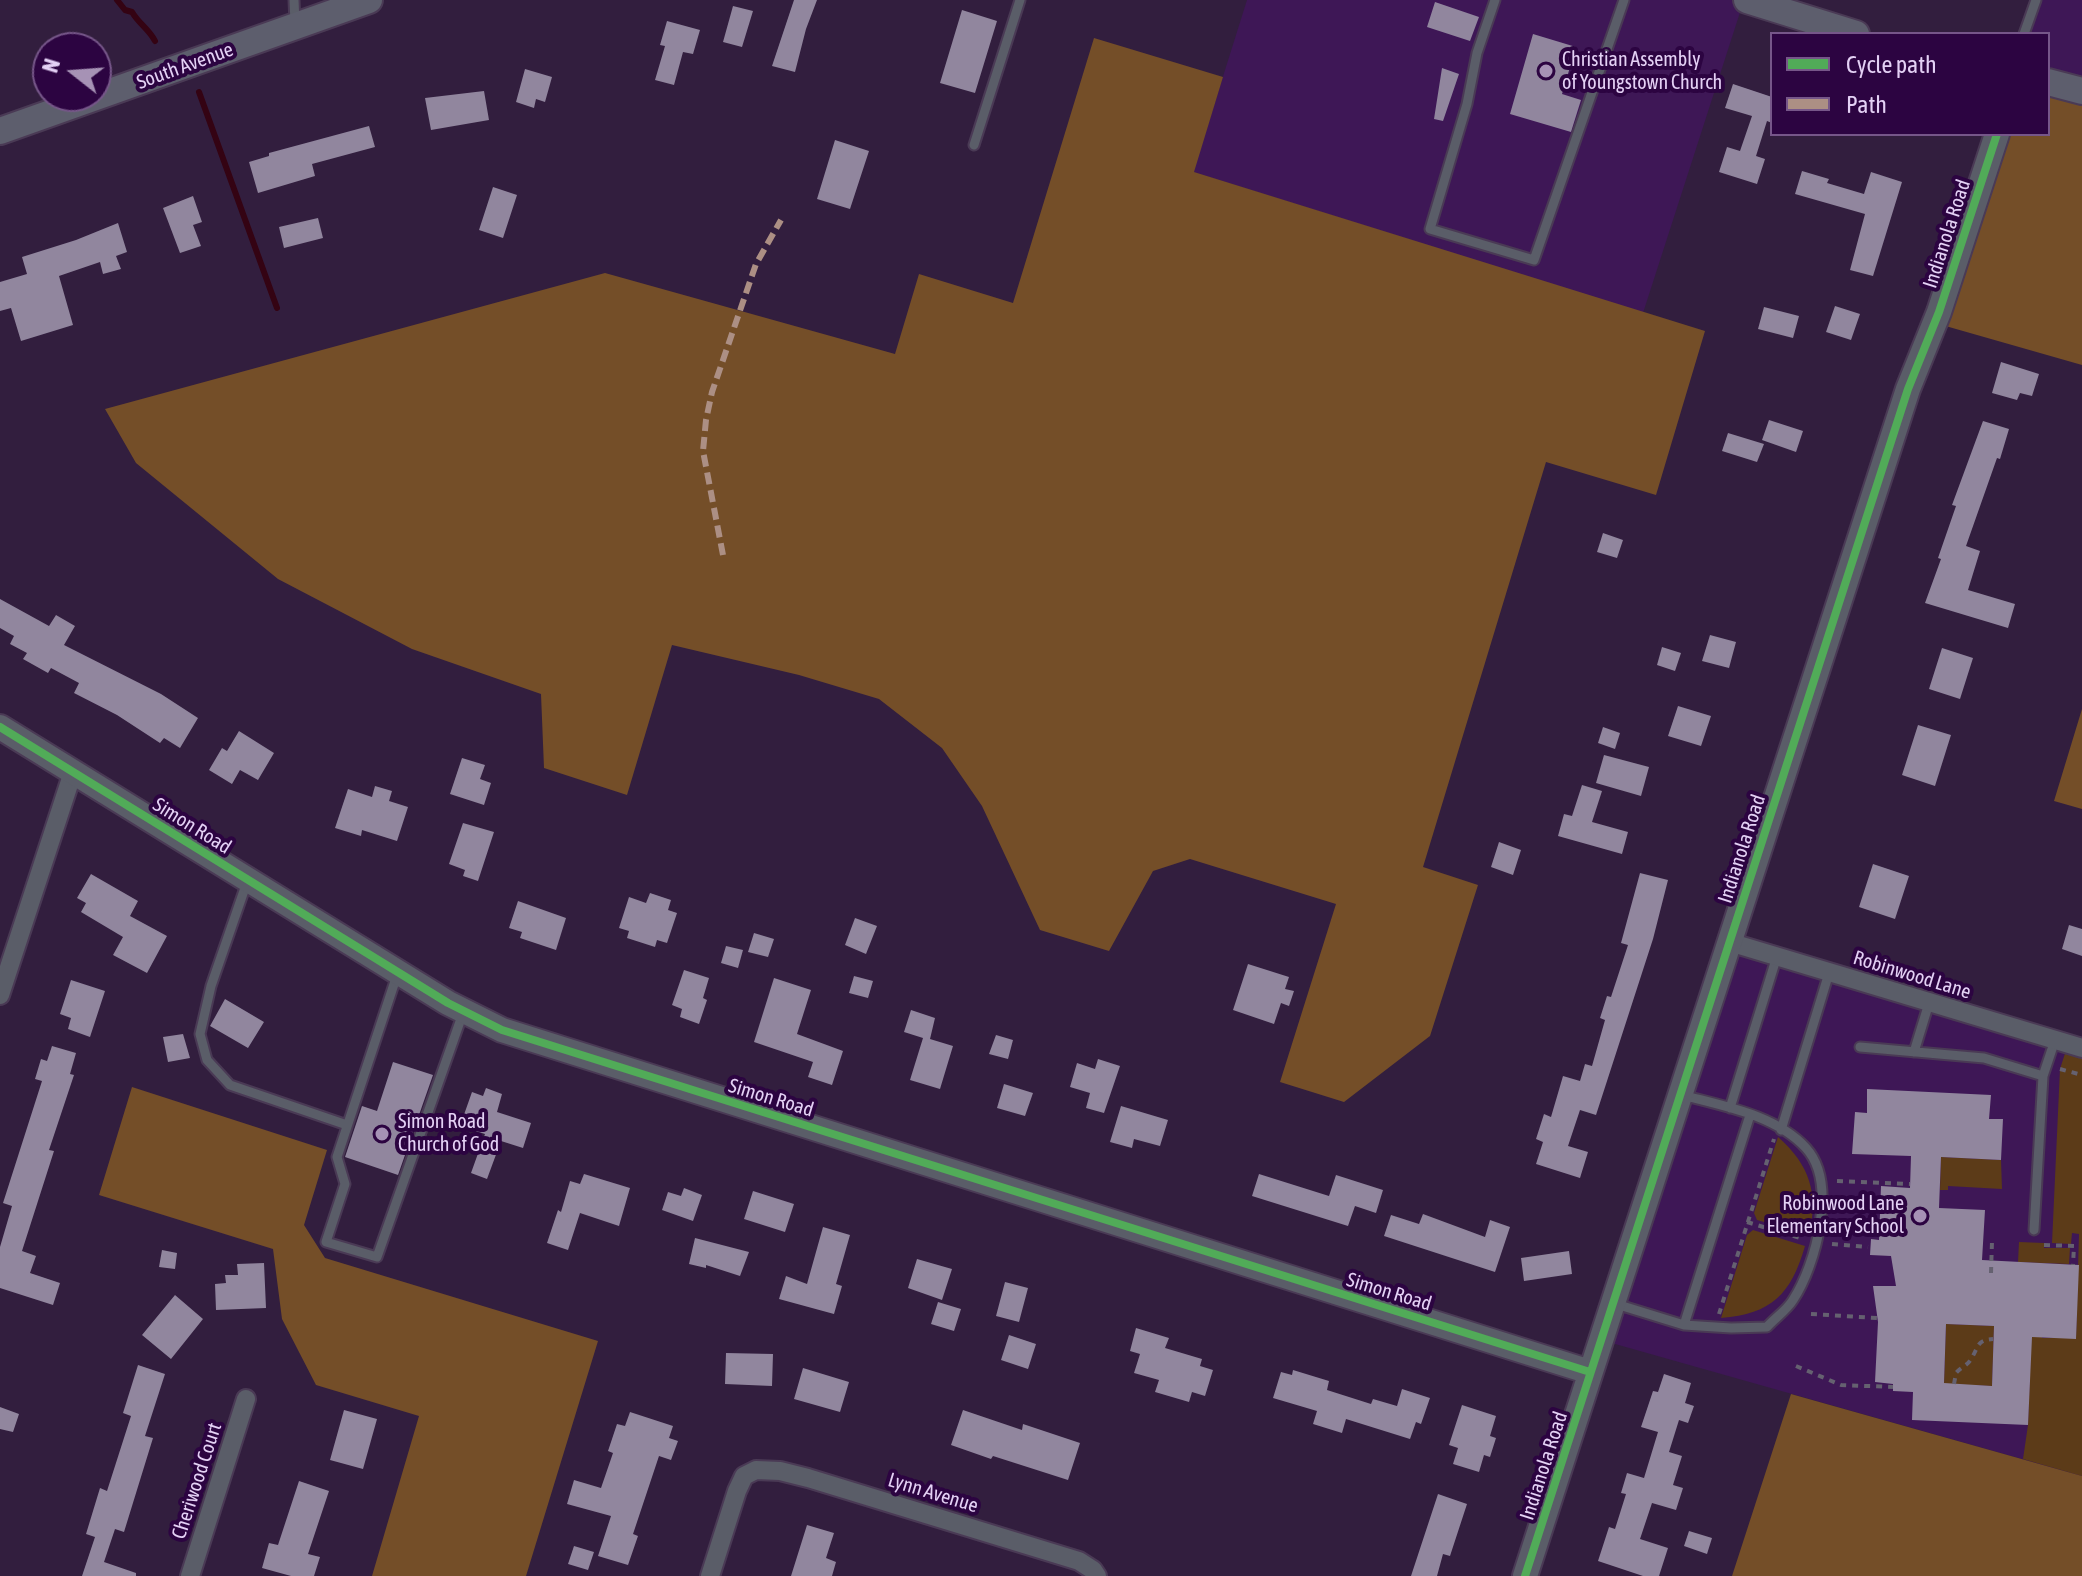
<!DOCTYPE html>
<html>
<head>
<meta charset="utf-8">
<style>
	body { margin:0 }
	#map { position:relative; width:2082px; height:1576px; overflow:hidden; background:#321e3e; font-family:"Asap Condensed",sans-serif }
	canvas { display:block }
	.legend { position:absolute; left:1770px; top:32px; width:280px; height:104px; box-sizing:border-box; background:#2c0441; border:2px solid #765689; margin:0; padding:10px 14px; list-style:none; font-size:24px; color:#e4d1f5 }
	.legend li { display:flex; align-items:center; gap:16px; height:40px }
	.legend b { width:40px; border:2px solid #765689 }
	.north { position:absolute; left:32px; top:32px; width:80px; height:80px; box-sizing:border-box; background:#2c0441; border:2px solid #765689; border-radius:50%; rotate:287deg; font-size:22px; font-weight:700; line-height:32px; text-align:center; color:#e4d1f5 }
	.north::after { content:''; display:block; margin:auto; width:28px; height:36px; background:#a692b5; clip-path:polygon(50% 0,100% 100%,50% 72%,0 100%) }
</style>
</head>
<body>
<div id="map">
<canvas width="2082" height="1576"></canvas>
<ul class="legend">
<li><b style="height:10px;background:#51ab58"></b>Cycle path</li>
<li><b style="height:10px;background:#ac8f84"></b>Path</li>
</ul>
<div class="north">N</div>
</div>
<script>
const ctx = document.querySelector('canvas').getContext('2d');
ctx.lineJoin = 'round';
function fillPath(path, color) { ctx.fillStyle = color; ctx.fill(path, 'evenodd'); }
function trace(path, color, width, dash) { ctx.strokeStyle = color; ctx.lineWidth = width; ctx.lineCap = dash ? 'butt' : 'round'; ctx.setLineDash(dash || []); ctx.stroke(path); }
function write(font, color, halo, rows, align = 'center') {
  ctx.font = font + ' "Asap Condensed",sans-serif'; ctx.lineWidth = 8; ctx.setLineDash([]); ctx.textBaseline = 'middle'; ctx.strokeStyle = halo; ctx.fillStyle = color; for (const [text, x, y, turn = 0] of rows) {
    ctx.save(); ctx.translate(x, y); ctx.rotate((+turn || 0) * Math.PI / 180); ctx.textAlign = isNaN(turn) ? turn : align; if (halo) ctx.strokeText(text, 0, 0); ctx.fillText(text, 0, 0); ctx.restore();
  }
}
const built = new Path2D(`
	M1247 0H1744L1643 313 1193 172Z
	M2036 0H2082V91L2048 82V34H2024Z
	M1729 942 2082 1048V1476L1601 1340Z`);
const green = new Path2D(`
	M2068 1044 2082 1048V1476L2023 1459 2028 1425 2032 1317H2042V1338H2076L2079 1234 2072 1233 2071 1244 2052 1243 2060 1069Z
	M1778 1137C1810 1165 1819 1194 1809 1235L1757 1220 1754 1213Z
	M1941 1157 2001 1160 2002 1189 1948 1186V1190H1940Z
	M1753 1230 1805 1246C1791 1294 1772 1314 1721 1318L1747 1235Z
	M2019 1242 2044 1243V1248H2070L2069 1264 2018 1262Z
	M1946 1324 1994 1326 1992 1386 1944 1384Z`);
const forest = new Path2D(`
	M1094 38 1223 77 1194 172 1705 331 1656 495 1546 462 1423 867 1478 885 1430 1036 1344 1102 1280 1082 1336 904 1190 859 1153 871 1109 951 1040 930 982 806 942 748 879 699 799 675 672 645 627 795 544 768 541 694 412 649 278 579 136 463 105 409 605 273 895 354 919 274 1013 303Z
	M2048 82 2082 91V365L1935 323 1997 134H2048Z
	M2082 709V809L2054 801Z
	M132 1087 327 1150 304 1225 325 1258 598 1341 526 1576H372L419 1416 316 1385 282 1319 273 1249 99 1195Z
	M1791 1394 2082 1476V1576H1732Z`);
const stream = new Path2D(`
	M117 0 125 10 132 12C139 24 149 29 155 41
	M199 92 277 308`);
const building = new Path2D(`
	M794 0H817L806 29 795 72 772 66Z
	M1435 2 1479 17 1470 41 1427 27Z
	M733 6 753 11 742 47 723 42Z
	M962 10 997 21 975 93 940 83Z
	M667 21 700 30 693 54 683 52 674 85 655 80 665 46 660 45Z
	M1533 34 1576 47 1562 94 1581 100 1571 132 1510 114Z
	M1442 68 1459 74 1443 121 1434 119Z
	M525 69 552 77 545 102 536 99 534 108 516 102Z
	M1733 84 1772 97V123L1767 121 1756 156 1765 159 1757 184 1719 172 1727 147 1740 151 1752 116 1725 108Z
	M484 91 489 120 431 130 425 98Z
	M369 126 375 147 312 164 315 176 258 193 249 162 269 156V153Z
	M835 140 869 151 850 209 817 199Z
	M1802 171 1829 179 1827 183 1864 194 1871 172 1902 182 1873 276 1850 270 1865 214 1795 194Z
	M493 187 517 195 503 238 479 230Z
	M193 196 202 222 193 225 201 246 180 253 163 208Z
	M318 218 323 238 284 248 279 227Z
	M118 223 127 252 116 256 121 269 103 274 100 262 59 276 73 325 21 341 11 308 0 311V282L27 274 22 257 76 240Z
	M1835 306 1860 314 1851 340 1826 332Z
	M1764 307 1799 316 1793 338 1758 329Z
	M2001 362 2039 374 2032 396 2020 393 2017 400 1992 393Z
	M1769 420 1803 431 1796 452 1762 440Z
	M1983 421 2009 429 2000 459 1997 458 1966 546 1980 551 1968 590 2015 604 2008 628 1925 603 1941 559 1938 558 1956 506 1952 505Z
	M1728 433 1764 444 1757 462 1722 451Z
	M1603 533 1623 540 1617 558 1597 552Z
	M0 599 49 626 56 615 75 626 64 645 161 694 198 718 180 748 164 738 160 743 117 715 74 693 79 683 51 668 48 673 23 659 27 653 10 644 14 636 0 628Z
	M1710 635 1736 642 1729 668 1702 661Z
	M1662 647 1681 653 1675 671 1657 665Z
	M1942 648 1973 658 1960 699 1929 689Z
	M1678 706 1711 716 1701 746 1668 736Z
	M1918 725 1951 735 1935 786 1902 775Z
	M1603 727 1620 733 1615 749 1598 743Z
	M239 731 274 753 258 780 240 770 232 784 209 770 222 748 227 751Z
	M1604 755 1649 767 1641 796 1596 783Z
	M462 758 485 765 480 779 491 783 484 805 450 794Z
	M1582 785 1602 791 1592 822 1628 832 1622 854 1558 836 1564 814 1572 816Z
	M375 786 392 791 389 801 408 807 397 841 362 830 361 836 335 828 348 789 372 797Z
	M463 823 494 832 478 881 463 876 465 870 449 864Z
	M1499 842 1521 850 1513 875 1491 867Z
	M1873 864 1909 876 1895 919 1859 907Z
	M1640 873 1668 880 1653 939 1596 1115 1580 1110 1568 1146 1588 1152 1580 1178 1536 1164 1543 1142 1536 1139 1544 1114 1551 1117 1563 1076 1580 1081 1585 1064 1592 1066 1605 1020 1600 1018 1607 996 1611 997 1628 945 1621 943Z
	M91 874 138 901 130 916 167 936 147 973 113 955 123 937 81 912 86 903 77 898Z
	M650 893 671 900 668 910 677 913 667 943 657 940 655 947 627 938 629 931 619 928 629 897 646 903Z
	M518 901 566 918 556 950 520 938 522 932 509 928Z
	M855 918 877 926 866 954 845 945Z
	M2069 925 2082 929V956L2062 949Z
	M754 933 774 939 768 957 748 952Z
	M726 946 743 950 738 968 721 963Z
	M1248 964 1289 977 1285 989 1294 991 1289 1006 1281 1003 1274 1024 1233 1010Z
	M684 970 709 978 703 998 707 1000 699 1024 680 1017 682 1009 672 1005Z
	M854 976 873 981 868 998 849 993Z
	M774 978 811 990 797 1034 843 1051 832 1085 808 1077 813 1062 754 1042Z
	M71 980 105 991 90 1037 68 1029 71 1018 60 1014Z
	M225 999 264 1022 248 1048 210 1026Z
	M911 1010 935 1018 930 1039 953 1046 940 1089 910 1080 923 1038 904 1032Z
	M183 1034 190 1058 168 1062 163 1037Z
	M996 1035 1013 1040 1008 1059 989 1054Z
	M52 1046 76 1053 70 1074 74 1075 49 1150 54 1151 22 1251 36 1256 30 1273 60 1283 53 1305 0 1288V1247L12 1206 3 1203 42 1081 35 1079 41 1059 47 1061Z
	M1098 1059 1120 1066 1104 1113 1086 1108 1090 1093 1070 1087 1077 1063 1095 1069Z
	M393 1062 433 1075 398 1175 345 1157 362 1106 377 1111Z
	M1004 1084 1033 1093 1025 1116 997 1108Z
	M486 1088 502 1094 497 1112 531 1123 523 1148 501 1141 487 1179 471 1173 485 1134 460 1126 472 1092 483 1096Z
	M1867 1089 1991 1095 1989 1119H2003L2001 1160 1941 1157 1939 1208 1985 1210 1982 1260 2079 1265 2076 1339 2032 1337 2028 1425 1912 1420 1913 1392 1893 1391V1384L1875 1382 1878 1322 1873 1286H1896L1891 1256 1870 1255 1871 1239 1879 1240 1881 1186 1910 1188 1911 1156 1852 1154 1855 1112 1867 1113ZM1946 1324 1994 1326 1992 1386 1944 1383Z
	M1121 1106 1168 1120 1160 1146 1134 1139 1132 1148 1110 1142Z
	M584 1174 630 1188 619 1226 580 1213 568 1250 547 1243 558 1210 561 1212 570 1181 580 1184Z
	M1259 1174 1329 1196 1336 1175 1383 1190 1376 1213 1355 1206 1348 1226 1252 1196Z
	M684 1188 702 1195 693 1221 662 1210 668 1192 681 1196Z
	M753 1191 794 1204 785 1232 744 1219Z
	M1423 1214 1485 1237 1490 1220 1510 1227 1495 1272 1384 1236 1391 1215 1419 1224Z
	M823 1227 850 1235 836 1284 842 1286 834 1314 779 1299 786 1276 807 1284Z
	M695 1238 749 1252 740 1276 706 1265V1268L689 1264Z
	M162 1250 177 1253 175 1269 159 1267Z
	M1569 1251 1572 1274 1524 1281 1521 1258Z
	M917 1259 952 1269 942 1300 908 1288Z
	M264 1263 266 1308 216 1310 215 1284 226 1283 225 1275H238L237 1264Z
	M1005 1282 1028 1288 1019 1322 996 1316Z
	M175 1295 203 1319 171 1359 142 1335Z
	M938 1302 961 1309 954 1331 931 1324Z
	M1136 1328 1169 1338 1165 1348 1202 1359 1200 1366 1213 1370 1205 1396 1192 1392 1189 1402 1155 1392 1159 1380 1134 1373 1140 1354 1130 1351Z
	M1009 1335 1036 1344 1028 1369 1001 1360Z
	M726 1353 773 1354 772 1386 725 1384Z
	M138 1365 165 1374 145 1436 153 1438 124 1532 115 1529 104 1562 136 1573V1576H82L95 1537 86 1534 100 1488 107 1491 131 1416 123 1413Z
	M803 1368 849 1382 840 1412 794 1399Z
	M1293 1370 1329 1381 1327 1390 1371 1404 1373 1399 1397 1406 1402 1389 1430 1398 1421 1424 1416 1422 1410 1439 1346 1419 1342 1433 1313 1424 1317 1411 1273 1398 1281 1372 1292 1375Z
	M1664 1374 1691 1383 1685 1403 1694 1406 1688 1423 1679 1420 1669 1452 1682 1456 1673 1485 1683 1488 1676 1510 1652 1503 1640 1539 1668 1548 1659 1576H1643L1598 1561 1609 1527 1615 1529 1626 1494 1621 1493 1627 1473 1644 1478 1658 1432 1641 1427 1653 1391 1658 1392Z
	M1462 1405 1496 1416 1490 1436 1496 1438 1490 1457 1484 1455 1479 1472 1453 1464 1458 1448 1449 1445Z
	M0 1407 19 1414 13 1432 0 1429Z
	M344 1410 377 1419 363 1469 330 1460Z
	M963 1410 1022 1430 1023 1424 1080 1443 1068 1480 993 1456 991 1459 951 1445Z
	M630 1412 673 1426 669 1438 678 1441 671 1460 659 1456 633 1534 638 1536 628 1565 598 1556 611 1516 567 1504 574 1480 601 1488 613 1453 608 1451 617 1424 625 1426Z
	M299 1481 329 1491 308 1554 320 1557 314 1576H291L262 1568 269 1543 278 1545Z
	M1438 1494 1467 1504 1450 1556 1443 1554 1437 1576H1411Z
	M807 1525 834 1533 826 1558 836 1562 832 1576H791Z
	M1689 1531 1712 1538 1707 1554 1684 1546Z
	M574 1546 594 1552 588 1570 568 1564Z`);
const path = new Path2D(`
	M2060 1069 2082 1075
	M1837 1181 1910 1184
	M1747 1222 1803 1239
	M1832 1244 1868 1247
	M2044 1245 2074 1246 2073 1265
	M1991 1273 1992 1241
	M1719 1314 1774 1139
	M1811 1314 1877 1318
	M1796 1366 1841 1385 1893 1387
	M1954 1384 1956 1373C1960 1368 1968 1365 1971 1359 1979 1347 1976 1340 1993 1339`);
const service = new Path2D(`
	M294 0 295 23
	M1495 0 1477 53 1467 104 1430 229 1534 260 1624 0
	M2024 34 2036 0
	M974 145 1020 0
	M247 882 211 986 200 1034 207 1060 230 1085 347 1125
	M397 975 337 1157 345 1184 326 1242 377 1257 463 1013
	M1860 1047 1984 1058 2043 1076
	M1914 1052 1929 1003
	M1730 1108 1777 956
	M1781 1130 1829 973
	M2034 1230 2043 1076 2055 1040
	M1616 1304 1684 1325 1731 1328 1767 1327C1775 1318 1787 1310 1793 1300 1816 1265 1838 1183 1806 1148 1776 1115 1723 1106 1682 1095
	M1684 1325 1750 1115`);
const minor = new Path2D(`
	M1729 942 2082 1048
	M0 995 73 772
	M190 1576 246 1399
	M710 1576 737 1491 744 1476 756 1470 780 1471 808 1478 1079 1561 1093 1570 1097 1576`);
const tertiary = new Path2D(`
	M0 727 448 1003 502 1030 1590 1372
	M1525 1576 1908 389 1939 312 1997 134`);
const secondary = new Path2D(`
	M1747 0 1856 34
	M2048 82 2082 91
	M0 131 369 0`);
const quiet = new Path2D(`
	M723 555 703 451 706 420 712 392 756 264 781 220`);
const cycleway = new Path2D(`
	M0 727 448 1003 502 1030 1590 1372
	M1525 1576 1908 389 1939 312 1997 134`);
const markers = [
	[1546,71,8,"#a692b5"],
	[382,1134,8,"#a692b5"],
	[1920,1216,8,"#a692b5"]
];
const poiNames = [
	["Christian Assembly",1562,60],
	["of Youngstown Church",1562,83],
	["Simon Road",398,1122],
	["Church of God",398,1145],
	["Robinwood Lane",1904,1204,"right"],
	["Elementary School",1904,1227,"right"]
];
const streetNames = [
	["South Avenue",185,66,-20],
	["Indianola Road",1947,234,-72],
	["Simon Road",192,826,32],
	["Indianola Road",1742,849,-72],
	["Robinwood Lane",1912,975,17],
	["Simon Road",771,1098,17],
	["Simon Road",1389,1292,17],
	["Indianola Road",1544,1466,-72],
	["Cheriwood Court",197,1481,-72],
	["Lynn Avenue",933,1493,17]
];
fillPath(built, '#3e1756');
fillPath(green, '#5c3b18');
fillPath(forest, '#744e28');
trace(stream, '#340313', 6);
fillPath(building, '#91869e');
trace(service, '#4a3a55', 13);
trace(minor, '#4a3a55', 22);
trace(tertiary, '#4a3a55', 28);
trace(secondary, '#4a3a55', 30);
trace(path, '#656170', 4, [6, 6]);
trace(service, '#5a5d68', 9);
trace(minor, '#5a5d68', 18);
trace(tertiary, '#5a5d68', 24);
trace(secondary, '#5d5e6d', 26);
trace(quiet, '#ac8f84', 6, [12, 6]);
trace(cycleway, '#51ab58', 8);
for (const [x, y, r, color] of markers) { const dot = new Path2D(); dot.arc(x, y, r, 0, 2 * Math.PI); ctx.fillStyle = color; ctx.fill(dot); trace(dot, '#2c0441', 3); }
write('20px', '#e4d1f5', '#2c0441', poiNames, 'left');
write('20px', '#e4d1f5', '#2c0441', streetNames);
</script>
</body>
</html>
